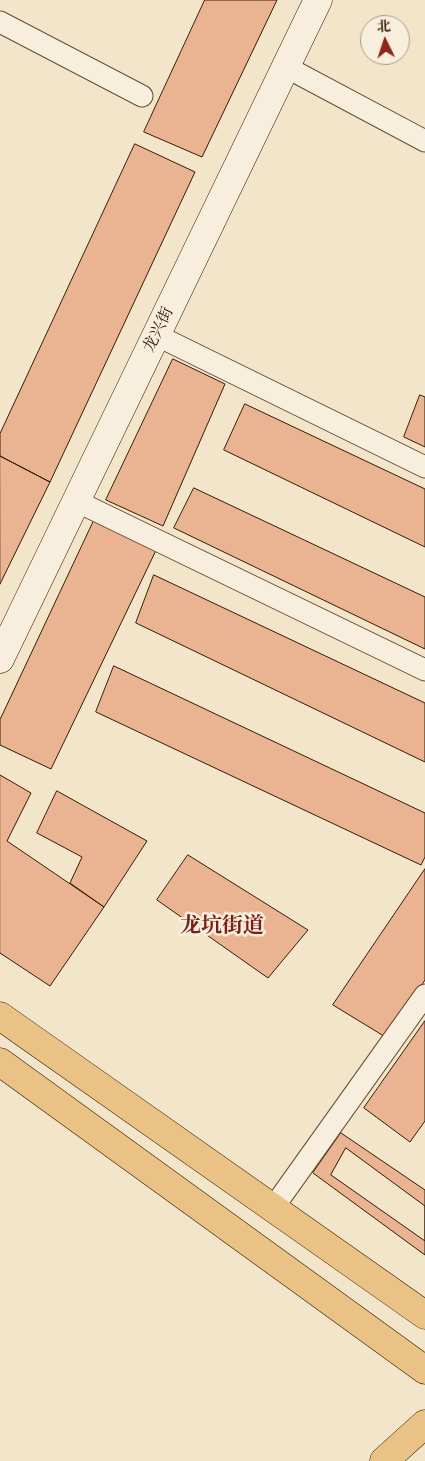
<!DOCTYPE html>
<html>
<head>
<meta charset="utf-8">
<style>
	body { margin:0 }
	#map { position:relative; width:425px; height:1461px; overflow:hidden; background:#f3e5ca; font-family:"Gentium Book Plus","Noto Serif SC",serif }
	canvas { display:block }
	.north { position:absolute; left:360px; top:15px; width:50px; height:50px; box-sizing:border-box; background:#f7eedd; border:1px solid #aa9a85; border-radius:50%; rotate:356deg; font-size:14px; font-weight:700; line-height:20px; text-align:center; color:#361c00 }
	.north::after { content:''; display:block; margin:auto; width:18px; height:22px; background:#8f2418; clip-path:polygon(50% 0,100% 100%,50% 72%,0 100%) }
</style>
</head>
<body>
<div id="map">
<canvas width="425" height="1461"></canvas>
<div class="north">北</div>
</div>
<script>
const ctx = document.querySelector('canvas').getContext('2d');
ctx.lineJoin = 'round';
function fillPath(path, color) { ctx.fillStyle = color; ctx.fill(path, 'evenodd'); }
function trace(path, color, width, dash) { ctx.strokeStyle = color; ctx.lineWidth = width; ctx.lineCap = dash ? 'butt' : 'round'; ctx.setLineDash(dash || []); ctx.stroke(path); }
function write(font, color, halo, rows, align = 'center') {
  ctx.font = font + ' "Gentium Book Plus","Noto Serif SC",serif'; ctx.lineWidth = 5; ctx.setLineDash([]); ctx.textBaseline = 'middle'; ctx.strokeStyle = halo; ctx.fillStyle = color; for (const [text, x, y, turn = 0] of rows) {
    ctx.save(); ctx.translate(x, y); ctx.rotate((+turn || 0) * Math.PI / 180); ctx.textAlign = isNaN(turn) ? turn : align; if (halo) ctx.strokeText(text, 0, 0); ctx.fillText(text, 0, 0); ctx.restore();
  }
}
const building = new Path2D(`
	M205 0H277L202 157 144 132Z
	M135 144 195 172 50 482 0 456V434Z
	M173 359 225 384 163 526 106 500Z
	M420 395 425 397V447L404 437Z
	M245 404 425 489V547L224 450Z
	M0 456 50 482 0 584Z
	M194 488 425 597V649L174 528Z
	M98 512 160 542 51 769 0 745V720Z
	M154 575 425 703V762L136 623Z
	M114 666 425 813V857L421 865 96 712Z
	M0 775 31 793 7 841 104 907 50 986 0 953Z
	M57 791 147 841 104 907 70 883 82 857 37 833Z
	M188 855 308 930 268 978 157 900Z
	M425 869V980L387 1038 333 1005Z
	M425 1021V1121L410 1142 364 1108Z
	M341 1133 425 1190V1255L313 1173Z
	M346 1148 425 1206V1241L331 1175Z`);
const street = new Path2D(`
	M0 22 142 96
	M286 67 425 141
	M156 335 425 467
	M76 501 425 670
	M273 1208 425 995`);
const secondary = new Path2D(`
	M0 659 318 0`);
const highway = new Path2D(`
	M0 1016 425 1315
	M0 1062 425 1370
	M384 1461 425 1424`);
const streetNames = [
	["龙兴街",159,330,-64]
];
const districtNames = [
	["龙坑街道",222,927]
];
fillPath(building, '#eab392');
trace(building, '#361c00', 1);
trace(street, '#654e32', 23);
trace(secondary, '#361c00', 29);
trace(highway, '#361c00', 29);
trace(street, '#f7eedd', 21);
trace(secondary, '#f7eedd', 28);
trace(highway, '#eac285', 28);
write('16px', '#361c00', '#f7eedd', streetNames);
write('bold 21px', '#7a1f14', '#f7eedd', districtNames);
</script>
</body>
</html>
